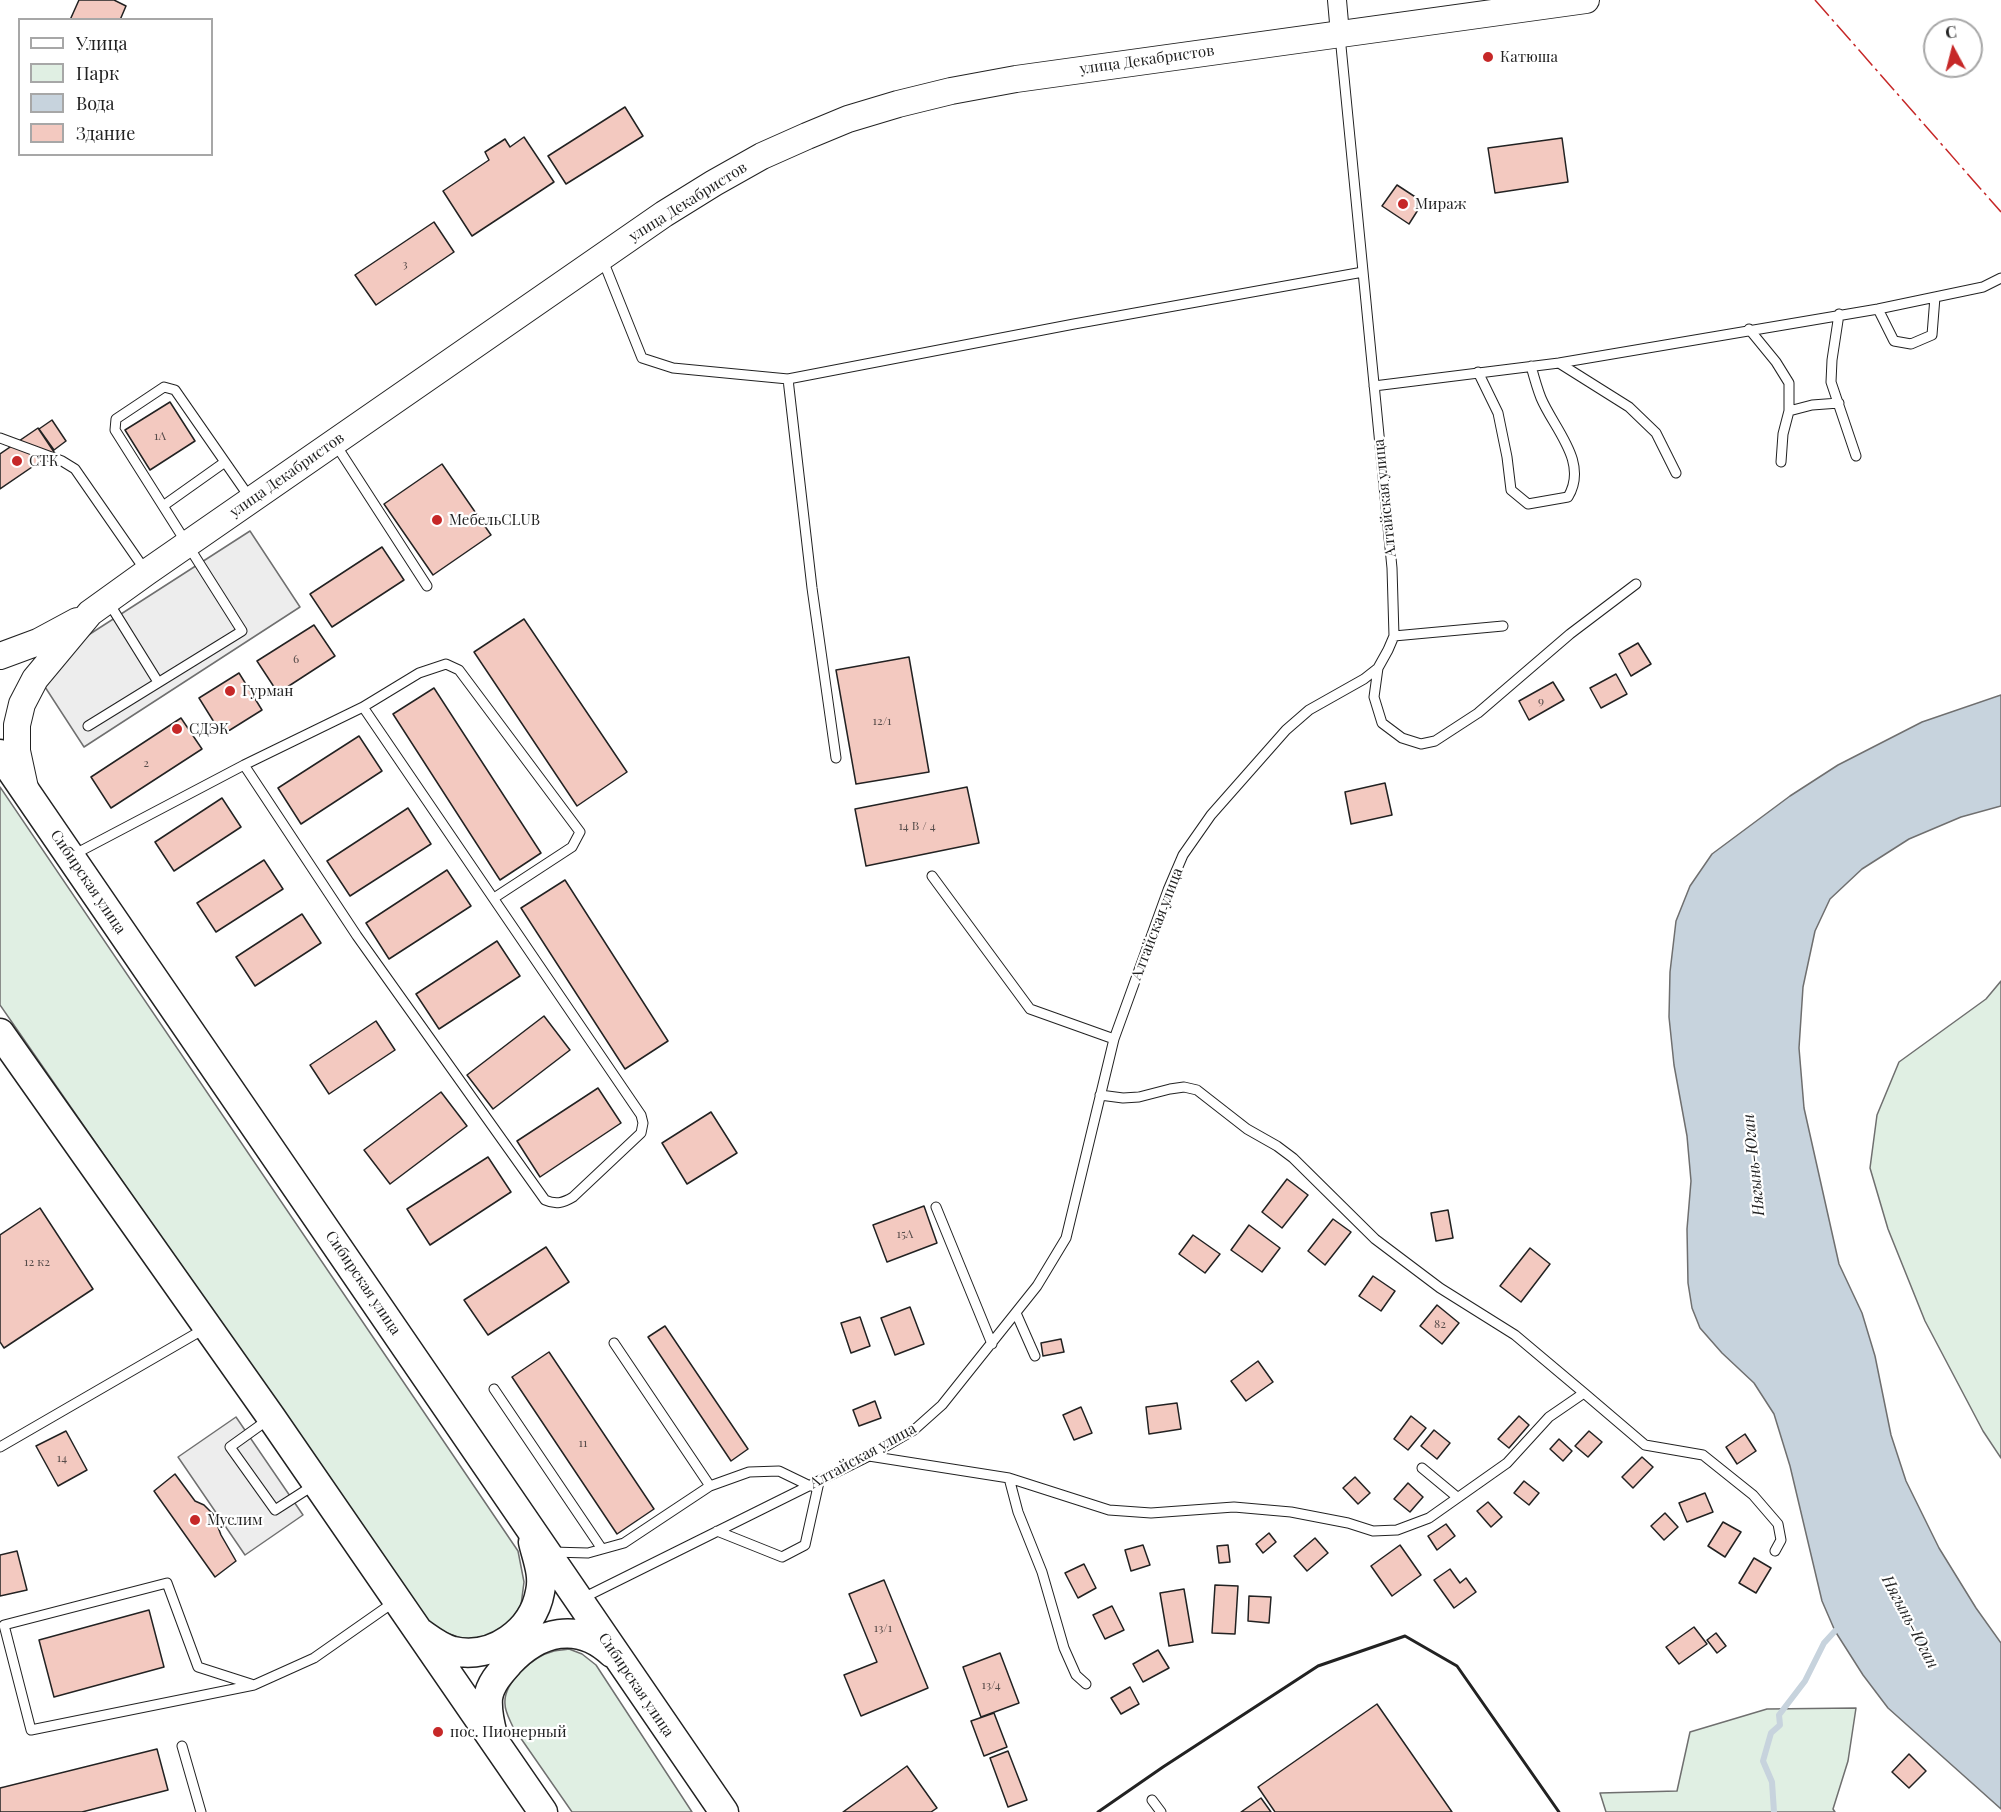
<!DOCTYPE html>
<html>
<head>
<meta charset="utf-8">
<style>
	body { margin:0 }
	#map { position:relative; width:2001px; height:1812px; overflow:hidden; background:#fff; font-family:"Playfair Display",serif }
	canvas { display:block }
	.legend { position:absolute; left:18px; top:18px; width:195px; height:138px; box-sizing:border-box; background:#fff; border:2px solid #a7a7a7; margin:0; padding:8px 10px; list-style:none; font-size:18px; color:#222 }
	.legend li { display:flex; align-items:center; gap:12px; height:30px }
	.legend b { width:30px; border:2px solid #a7a7a7 }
	.north { position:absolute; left:1923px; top:18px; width:60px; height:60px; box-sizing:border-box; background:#fff; border:2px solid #a7a7a7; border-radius:50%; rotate:353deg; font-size:16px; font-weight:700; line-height:24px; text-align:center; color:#222 }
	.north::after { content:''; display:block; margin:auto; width:21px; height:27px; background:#c62828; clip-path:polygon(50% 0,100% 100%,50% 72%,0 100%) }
</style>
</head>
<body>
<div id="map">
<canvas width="2001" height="1812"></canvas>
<ul class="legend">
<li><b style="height:8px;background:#fff"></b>Улица</li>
<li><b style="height:16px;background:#e0efe3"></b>Парк</li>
<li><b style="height:16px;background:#c7d3dd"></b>Вода</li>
<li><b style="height:16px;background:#f3c9c0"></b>Здание</li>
</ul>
<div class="north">С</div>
</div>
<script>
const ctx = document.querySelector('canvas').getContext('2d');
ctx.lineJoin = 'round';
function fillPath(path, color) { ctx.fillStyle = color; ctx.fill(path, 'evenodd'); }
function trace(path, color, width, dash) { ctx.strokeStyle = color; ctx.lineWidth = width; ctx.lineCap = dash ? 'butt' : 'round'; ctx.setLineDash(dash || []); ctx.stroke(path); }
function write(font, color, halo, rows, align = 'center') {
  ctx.font = font + ' "Playfair Display",serif'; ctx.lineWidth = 4.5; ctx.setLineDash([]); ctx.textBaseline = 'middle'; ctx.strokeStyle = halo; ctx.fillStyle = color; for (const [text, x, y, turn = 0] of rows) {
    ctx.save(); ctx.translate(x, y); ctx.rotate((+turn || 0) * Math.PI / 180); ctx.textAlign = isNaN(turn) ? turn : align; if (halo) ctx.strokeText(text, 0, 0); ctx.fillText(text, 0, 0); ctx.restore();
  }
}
const green = new Path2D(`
	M0 787 518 1551 524 1582 521 1605 510 1622 498 1633 467 1640 432 1628 0 1005Z
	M2001 981V1458L1983 1431 1925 1321 1888 1229 1870 1168 1877 1115 1899 1062 1986 999Z
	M569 1649 582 1654 596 1665 692 1812H572L513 1727C510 1720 505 1712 505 1704 503 1682 534 1656 554 1651 559 1650 564 1650 569 1649Z
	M1856 1708 1848 1761 1833 1809 1835 1812H1606L1600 1793 1677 1791 1690 1732 1767 1709Z`);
const parking = new Path2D(`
	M250 531 300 607 84 747 34 670Z
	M236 1417 303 1515 245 1555 178 1457Z`);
const water = new Path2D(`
	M2001 695V806L1961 817 1909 839 1862 869 1830 899 1815 931 1803 987 1799 1048 1804 1108 1839 1264 1862 1313 1875 1356 1891 1435 1906 1481 1939 1548 1976 1608 2001 1643V1809L1888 1708 1863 1675 1835 1631 1822 1601 1790 1466 1774 1414 1754 1383 1722 1353 1700 1328 1692 1308 1688 1283 1687 1229 1691 1181 1687 1136 1674 1065 1669 1017 1670 972 1676 921 1690 886 1712 854 1790 796 1838 765 1922 722Z`);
const stream = new Path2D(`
	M1774 1812 1772 1782 1763 1761 1771 1733 1780 1725 1779 1715 1805 1681 1824 1643 1835 1631`);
const building = new Path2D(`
	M79 0H114L126 6 120 20H70Z
	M625 107 643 136 566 184 548 156Z
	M524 137 554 182 472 236 443 191 489 160 485 152 505 139 510 147Z
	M1562 138 1568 182 1495 193 1488 148Z
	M1397 185 1423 202 1409 224 1382 206Z
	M434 222 454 252 376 305 355 275Z
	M170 402 195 441 150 470 125 430Z
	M52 420 66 441 54 450 39 429Z
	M38 428 54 452 0 489V454Z
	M442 464 491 535 433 575 384 504Z
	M382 547 404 580 332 627 310 594Z
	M524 619 627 772 577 806 474 652Z
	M314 625 335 656 278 693 257 661Z
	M1638 643 1651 664 1631 676 1619 654Z
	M909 657 929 772 856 784 836 670Z
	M239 673 262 710 222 735 199 698Z
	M1616 674 1627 694 1601 708 1590 688Z
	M1553 682 1564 700 1529 720 1519 701Z
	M434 688 541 853 500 880 393 714Z
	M181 718 202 749 111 808 91 777Z
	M359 736 382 771 301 824 278 788Z
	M1385 783 1392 815 1351 824 1345 792Z
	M967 787 979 843 866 866 855 809Z
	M222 798 241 827 174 871 155 842Z
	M408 808 431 844 350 896 327 861Z
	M264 860 283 889 216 932 197 903Z
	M447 870 471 906 389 959 366 923Z
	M565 880 668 1041 625 1069 521 908Z
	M302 914 321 943 255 986 236 957Z
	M497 941 520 976 439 1029 416 994Z
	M544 1016 570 1050 493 1109 467 1075Z
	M376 1021 395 1050 329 1094 310 1065Z
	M598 1088 621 1123 540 1177 517 1141Z
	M441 1092 467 1126 390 1184 364 1150Z
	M711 1112 737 1153 687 1184 662 1143Z
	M488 1157 511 1192 430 1245 407 1209Z
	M1287 1179 1308 1195 1282 1228 1262 1212Z
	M924 1206 937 1243 887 1262 873 1225Z
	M40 1208 93 1289 4 1348 0 1342V1235Z
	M1448 1210 1453 1238 1436 1241 1431 1213Z
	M1333 1219 1351 1232 1325 1265 1308 1251Z
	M1249 1225 1280 1248 1262 1272 1231 1250Z
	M1193 1235 1220 1254 1205 1273 1179 1254Z
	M546 1247 569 1282 488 1335 464 1300Z
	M1530 1248 1550 1264 1521 1302 1500 1286Z
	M1373 1276 1395 1291 1381 1311 1359 1296Z
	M1437 1305 1459 1323 1442 1344 1420 1326Z
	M910 1307 924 1344 895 1355 881 1318Z
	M860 1317 870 1346 851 1353 841 1323Z
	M665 1326 748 1449 731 1461 648 1337Z
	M1061 1339 1064 1352 1043 1356 1041 1343Z
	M549 1352 654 1509 617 1534 512 1377Z
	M1258 1361 1273 1382 1246 1401 1231 1381Z
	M875 1401 881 1418 859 1426 853 1410Z
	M1177 1403 1181 1429 1149 1434 1146 1407Z
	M1081 1407 1092 1433 1074 1440 1063 1415Z
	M1411 1416 1426 1428 1408 1450 1394 1439Z
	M1519 1416 1529 1425 1509 1448 1498 1439Z
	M1434 1430 1450 1443 1437 1459 1421 1446Z
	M66 1431 87 1470 58 1486 36 1446Z
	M1589 1431 1602 1442 1588 1457 1575 1446Z
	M1745 1434 1756 1451 1737 1464 1726 1447Z
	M1559 1439 1572 1451 1563 1461 1550 1449Z
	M1642 1457 1653 1467 1633 1488 1622 1477Z
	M175 1474 195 1501 204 1505 213 1514 221 1535 236 1561 215 1577 154 1491Z
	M1355 1477 1370 1493 1358 1504 1343 1488Z
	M1524 1481 1539 1493 1529 1505 1514 1493Z
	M1408 1483 1423 1497 1410 1512 1394 1499Z
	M1705 1493 1713 1512 1687 1522 1679 1503Z
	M1488 1502 1502 1517 1491 1527 1477 1511Z
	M1665 1513 1678 1527 1664 1540 1651 1526Z
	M1723 1522 1741 1532 1725 1557 1708 1546Z
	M1446 1524 1455 1536 1437 1550 1428 1536Z
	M1269 1533 1276 1542 1263 1553 1256 1544Z
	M1315 1538 1328 1553 1307 1571 1294 1556Z
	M1143 1545 1150 1565 1131 1571 1125 1550Z
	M1228 1545 1230 1562 1219 1563 1217 1546Z
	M1400 1545 1421 1575 1392 1596 1371 1566Z
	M17 1551 27 1590 0 1596V1555Z
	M1754 1558 1771 1568 1756 1593 1739 1583Z
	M1084 1564 1096 1588 1078 1598 1065 1573Z
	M1450 1569 1460 1583 1466 1578 1476 1592 1454 1608 1434 1580Z
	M884 1580 928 1688 861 1716 844 1675 877 1662 849 1594Z
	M1215 1585 1238 1586 1235 1634 1212 1633Z
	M1184 1589 1193 1642 1169 1646 1160 1593Z
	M1249 1596 1271 1597 1269 1623 1248 1621Z
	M1112 1606 1124 1630 1105 1639 1093 1615Z
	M149 1610 164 1667 54 1697 39 1640Z
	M1694 1627 1707 1644 1679 1664 1666 1647Z
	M1716 1633 1726 1646 1717 1653 1707 1640Z
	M1158 1650 1169 1668 1143 1682 1133 1664Z
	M1000 1653 1019 1703 981 1717 963 1667Z
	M1130 1687 1139 1704 1121 1714 1111 1698Z
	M1377 1704 1452 1812H1275L1258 1787Z
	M994 1713 1007 1747 984 1756 971 1721Z
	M157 1749 168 1790 82 1812H0V1788Z
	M1008 1751 1027 1800 1008 1807 990 1758Z
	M1909 1754 1926 1771 1909 1788 1892 1772Z
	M907 1766 937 1808 931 1812H843Z
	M1261 1798 1271 1812H1241Z`);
const service = new Path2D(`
	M602 258 642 358 673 368 788 379
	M1878 309 1894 341 1911 344 1932 335 1935 297
	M1839 314 1832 360 1831 382 1856 456
	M1749 329 1776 362 1789 383V411L1783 434 1781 462
	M1559 363 1629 407 1656 433 1676 473
	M1478 372 1498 413 1507 457 1511 490 1528 504 1568 497C1589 462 1554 429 1541 398 1537 388 1534 377 1531 366
	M1374 386 1559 363 1878 309 1983 287 2001 278
	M1789 411 1812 405 1839 403
	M0 438 62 461 75 469 145 570
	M336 445 427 586
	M163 506 225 462
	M109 603 158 682
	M1394 636 1503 626
	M1378 668 1374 697 1382 723 1402 738 1421 744 1435 741 1478 713 1570 634 1636 584
	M363 707 419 673 446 664 459 670 580 832 572 847 494 898
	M88 726 242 631 115 430 116 419 164 387 175 390 250 498
	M836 758 812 588 788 379 1074 324 1363 272
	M73 855 244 765 363 707 641 1115 643 1123 641 1133 573 1197C563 1203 556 1205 545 1200L357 936 244 765
	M932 876 1030 1009 1114 1039
	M1100 1095 1123 1098 1139 1097 1170 1089 1184 1087 1197 1090 1247 1129 1277 1146 1293 1158 1375 1239 1440 1288 1515 1335 1584 1393
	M936 1207 992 1344
	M1016 1313 1035 1356
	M494 1389 602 1549
	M269 1419 230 1447 275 1510 314 1485
	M0 1447 204 1329
	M869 1456 1009 1478 1109 1510 1151 1513 1234 1507 1291 1512 1348 1523 1373 1531 1397 1530 1429 1518 1507 1463 1549 1417 1584 1393 1645 1445 1703 1455 1753 1495 1778 1524 1781 1540 1775 1551
	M1422 1468 1457 1497
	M1009 1478 1018 1512 1042 1572 1064 1648 1076 1675 1086 1684
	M710 1486 749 1472 779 1471 810 1486
	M717 1531 782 1557 805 1545 819 1482
	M552 1552 588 1553 624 1543 710 1486 614 1343
	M583 1598 869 1456 914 1430 942 1405 1037 1286 1066 1238 1114 1039 1168 890 1183 855 1211 815 1286 730 1309 710 1364 679 1378 668 1388 650 1394 636 1392 568 1340 36
	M254 1685 31 1730 4 1625 167 1583 198 1667 254 1685 314 1658 394 1602
	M182 1746 201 1812
	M1152 1800 1161 1812`);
const minor = new Path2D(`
	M1337 0 1340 34`);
const secondary = new Path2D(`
	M0 656 38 642 77 621
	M25 788 17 751V725L22 704 35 679 90 613 147 572 664 214 714 183 762 156 807 136 848 119 898 104 951 91 1016 79 1586 0`);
const primary = new Path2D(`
	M0 754 724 1812
	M0 1033 271 1417 543 1812
	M421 1633C431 1640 441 1648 453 1651 493 1660 533 1631 540 1592 544 1575 537 1559 533 1542
	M493 1735C490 1724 487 1711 488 1698 490 1684 500 1673 509 1663 539 1631 578 1621 612 1653`);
const wall = new Path2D(`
	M1098 1812 1163 1767 1318 1666 1405 1636 1457 1666 1559 1812`);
const power = new Path2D(`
	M1815 0 2001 212`);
const markers = [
	[1488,57,6,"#c62828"],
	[1403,204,6,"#c62828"],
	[17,461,6,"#c62828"],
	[437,520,6,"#c62828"],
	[230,691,6,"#c62828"],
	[177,729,6,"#c62828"],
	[195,1520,6,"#c62828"],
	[438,1732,6,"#c62828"]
];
const numberNames = [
	["3",405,264],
	["1А",160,436],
	["6",296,659],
	["9",1541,701],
	["12/1",882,721],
	["2",146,763],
	["14 В / 4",917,826],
	["15А",905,1234],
	["12 к2",37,1262],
	["82",1440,1324],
	["11",583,1443],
	["14",62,1458],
	["13/1",883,1628],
	["13/4",991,1685]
];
const poiNames = [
	["Катюша",1500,57],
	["Мираж",1415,204],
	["СТК",29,461],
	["МебельCLUB",449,520],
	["Гурман",242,691],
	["СДЭК",189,729],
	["Муслим",207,1520],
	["пос. Пионерный",450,1732]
];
const streetNames = [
	["улица Декабристов",1147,60,-8],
	["улица Декабристов",688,202,-32],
	["улица Декабристов",287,475,-35],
	["Алтайская улица",1385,498,-96],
	["Сибирская улица",88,882,56],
	["Алтайская улица",1157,924,-69],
	["Сибирская улица",363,1283,56],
	["Алтайская улица",863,1456,-29],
	["Сибирская улица",636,1685,56]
];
const waterNames = [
	["Нягынь-Юган",1754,1165,-96],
	["Нягынь-Юган",1910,1622,62]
];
fillPath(green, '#e0efe3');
trace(green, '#6f6f6f', 1.5);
fillPath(parking, '#ededed');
trace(parking, '#6f6f6f', 1.5);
fillPath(water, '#c7d3dd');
trace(water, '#6f6f6f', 1.5);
trace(stream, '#c7d3dd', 6);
fillPath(building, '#f3c9c0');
trace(building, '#222', 1.5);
trace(service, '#222', 11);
trace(minor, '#222', 20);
trace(secondary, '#222', 28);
trace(primary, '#222', 31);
trace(service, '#fff', 9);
trace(minor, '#fff', 18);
trace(secondary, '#fff', 26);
trace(primary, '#fff', 28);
trace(wall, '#222', 3);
trace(power, '#c62828', 1.5, [21, 4.5, 3, 4.5]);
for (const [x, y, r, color] of markers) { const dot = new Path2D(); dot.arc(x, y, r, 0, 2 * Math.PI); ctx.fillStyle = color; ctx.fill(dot); trace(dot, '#fff', 2); }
write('12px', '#564c4a', null, numberNames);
write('15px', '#222', '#fff', poiNames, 'left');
write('15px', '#222', '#fff', streetNames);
write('italic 16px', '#222', '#fff', waterNames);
</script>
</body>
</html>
